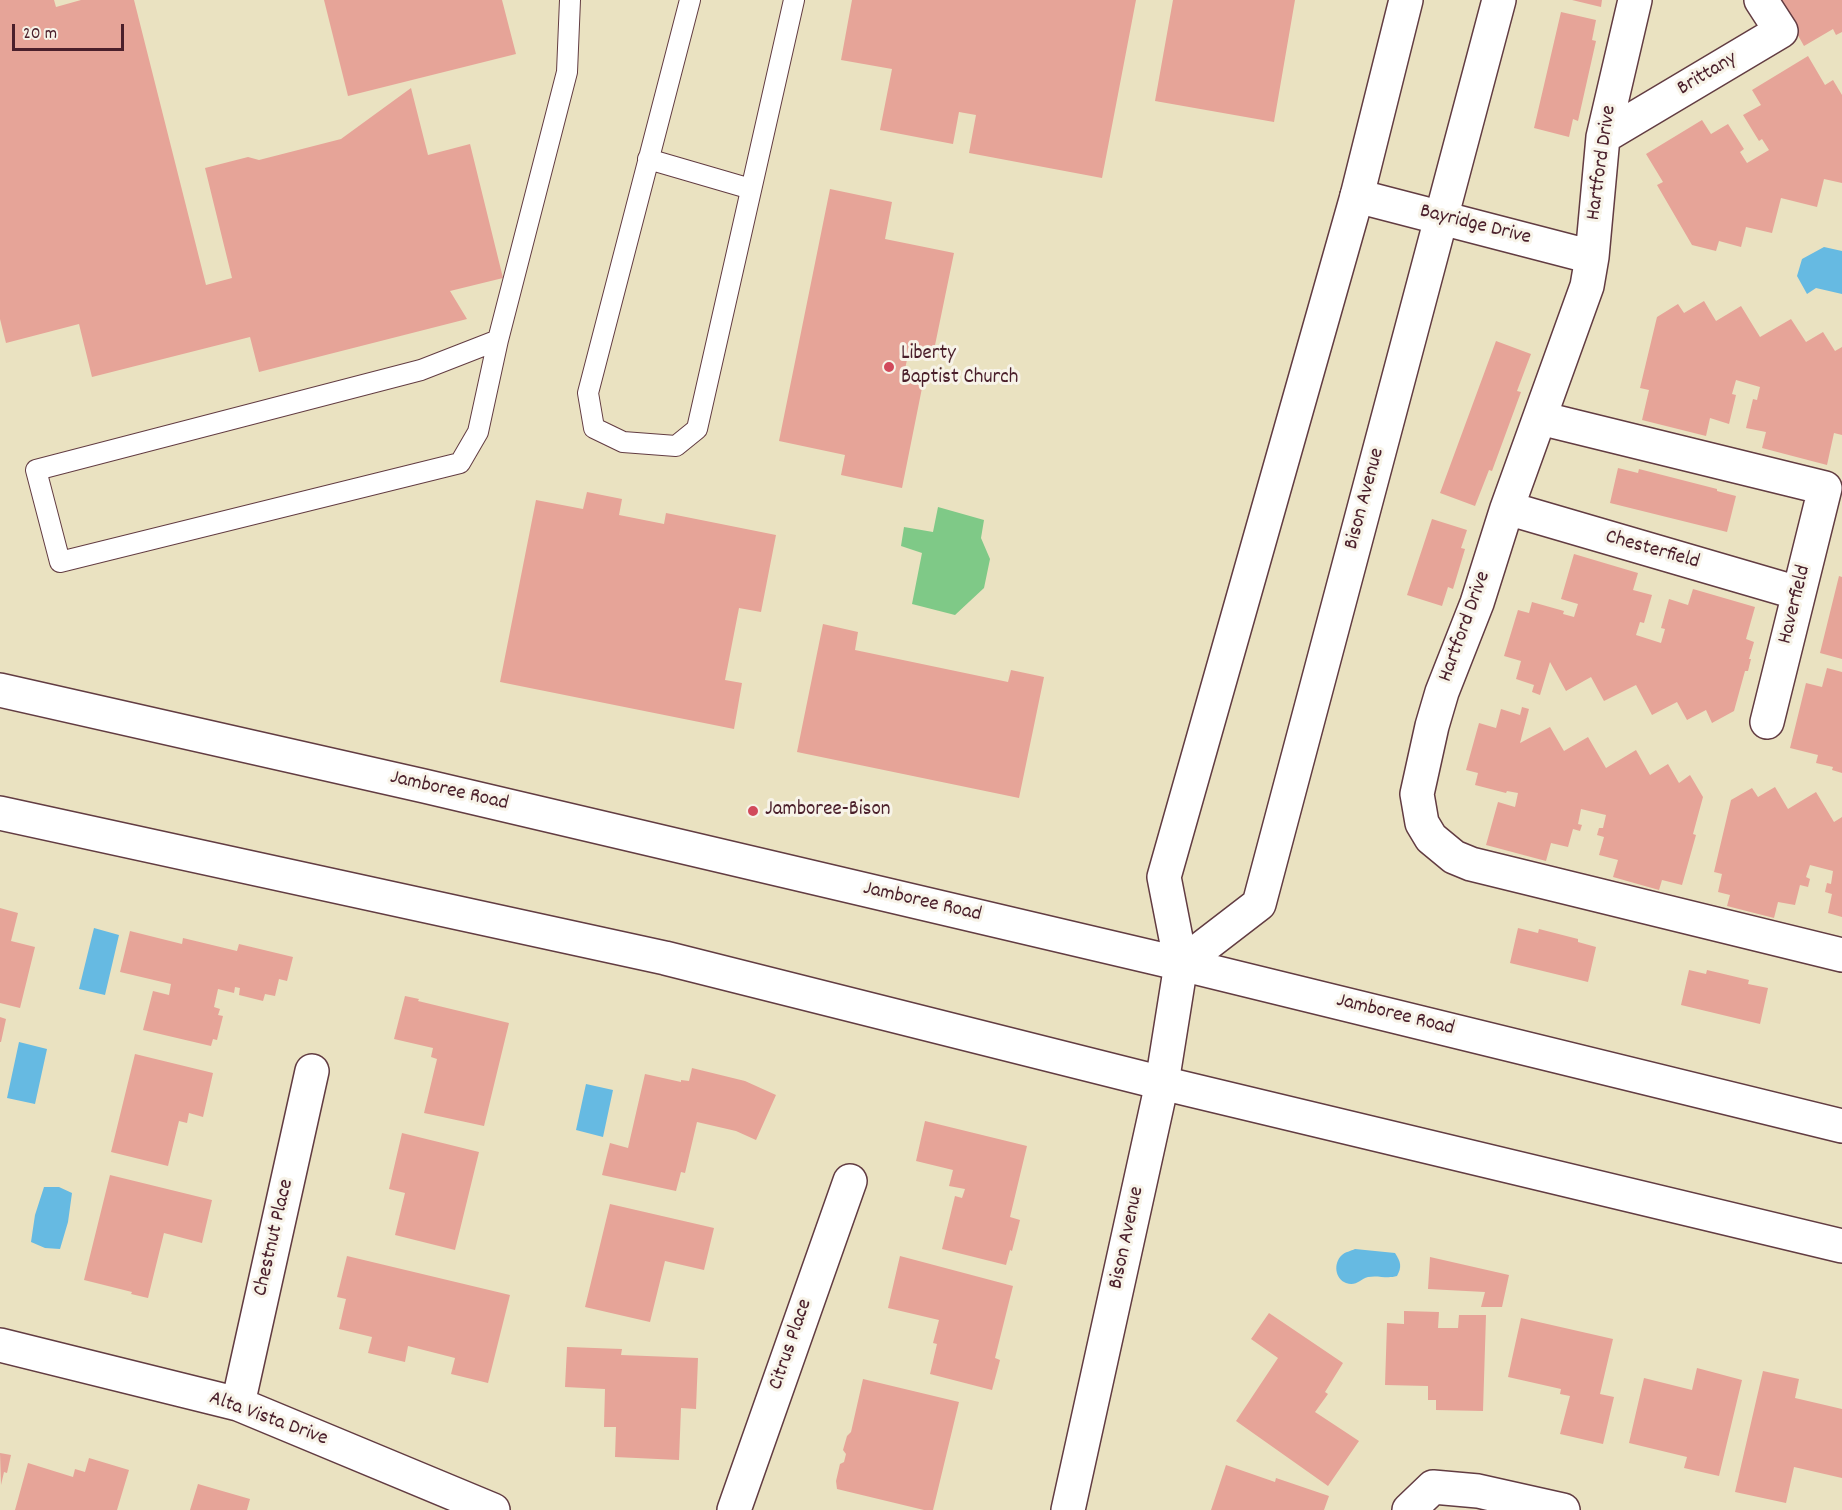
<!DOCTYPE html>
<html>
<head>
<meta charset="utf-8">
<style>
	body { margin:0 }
	#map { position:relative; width:1842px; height:1510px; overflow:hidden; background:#eae2c1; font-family:Dekko,sans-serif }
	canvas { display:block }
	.scale { position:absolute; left:12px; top:24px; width:112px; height:27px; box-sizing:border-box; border:3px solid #4a1f2b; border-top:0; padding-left:8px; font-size:18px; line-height:21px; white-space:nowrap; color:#4a1f2b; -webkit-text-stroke:4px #f7f3e8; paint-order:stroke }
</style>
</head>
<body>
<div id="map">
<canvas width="1842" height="1510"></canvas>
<div class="scale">20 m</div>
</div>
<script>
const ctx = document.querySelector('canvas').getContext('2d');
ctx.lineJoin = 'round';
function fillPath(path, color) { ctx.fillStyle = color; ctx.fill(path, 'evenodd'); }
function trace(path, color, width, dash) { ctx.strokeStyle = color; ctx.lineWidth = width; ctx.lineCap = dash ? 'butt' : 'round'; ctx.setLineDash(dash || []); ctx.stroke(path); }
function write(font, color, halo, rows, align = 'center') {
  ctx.font = font + ' Dekko,sans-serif'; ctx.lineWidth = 6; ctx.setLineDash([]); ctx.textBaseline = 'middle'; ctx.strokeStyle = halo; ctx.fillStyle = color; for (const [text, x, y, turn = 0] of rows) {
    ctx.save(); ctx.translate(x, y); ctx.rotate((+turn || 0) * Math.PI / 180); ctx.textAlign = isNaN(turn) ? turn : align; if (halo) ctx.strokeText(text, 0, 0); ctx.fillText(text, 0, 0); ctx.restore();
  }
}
const green = new Path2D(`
	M938 507 984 520 981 538 990 559 984 588 955 615 912 604 922 553 901 546 904 527 933 532Z`);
const water = new Path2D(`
	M1824 247 1842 251V294L1816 288 1807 294 1797 276 1802 259Z
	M94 928 119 935 105 995 79 989Z
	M19 1042 47 1049 35 1104 7 1098Z
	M586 1084 613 1090 603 1137 576 1130Z
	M44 1187H59L72 1193 68 1222 60 1249 45 1248 31 1242 35 1215Z
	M1355 1249 1395 1253C1401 1262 1402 1267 1397 1276 1387 1279 1378 1275 1368 1277 1360 1279 1356 1287 1346 1283 1335 1279 1333 1263 1342 1255 1345 1252 1351 1251 1355 1249Z`);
const building = new Path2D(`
	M0 0H54L56 7 81 0H134L206 285 232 278 205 168 248 157 259 160 341 139 411 88 428 155 470 144 503 278 450 291 467 319 259 372 250 337 92 377 79 324 6 343 0 319Z
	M324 0H502L516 54 348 96Z
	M852 0H1136L1102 178 969 153 976 115 959 112 953 144 880 130 892 69 841 60Z
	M1173 0H1295L1274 122 1155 101Z
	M1572 0H1602L1601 7Z
	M1778 0H1842V32L1836 35 1833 29 1804 46Z
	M1561 12 1596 20 1592 40 1596 41 1578 121 1573 119 1569 137 1534 128Z
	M1808 56 1825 85 1833 80 1842 95V183L1824 179 1817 207 1781 198 1772 233 1746 227 1741 247 1719 241 1716 251 1692 245 1657 185 1663 182 1646 154 1702 120 1711 134 1728 124 1744 149 1740 152 1747 163 1769 150 1762 139 1759 141 1743 115 1761 105 1752 90Z
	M830 189 892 202 885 239 954 253 934 350 910 345 903 379 923 383 902 488 841 475 845 455 779 441Z
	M1704 301 1716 321 1741 306 1760 337 1791 319 1806 342 1823 332 1835 351 1842 347V435L1834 433 1827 465 1762 448 1766 432 1746 428 1753 399 1757 400 1760 387 1736 380 1732 394 1736 395 1729 424 1710 418 1706 436 1642 420 1649 390 1640 388 1657 317 1678 304 1684 313Z
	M1496 341 1531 354 1517 391 1521 392 1492 471 1489 470 1475 506 1440 493Z
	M1618 468 1638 473 1639 469 1717 489V491L1736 496 1727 532 1610 503Z
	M587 492 622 499 619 515 664 524 666 513 776 535 761 612 739 608 725 680 742 683 734 729 500 682 536 500 583 509Z
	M1432 519 1467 530 1461 548 1465 549 1453 589 1448 587 1442 606 1407 595Z
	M1574 554 1638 573 1633 590 1652 595 1644 623 1640 622 1636 635 1661 643 1665 629 1661 628 1669 599 1688 605 1693 589 1755 607 1746 639 1754 642 1749 659H1751L1748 671H1745L1734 711 1712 723 1706 710 1687 720 1677 702 1652 715 1636 685 1604 701 1591 677 1566 691 1550 662 1540 695 1532 692 1534 685 1516 679 1521 661 1504 656 1518 610 1529 613 1532 602 1564 611 1563 614 1574 617 1578 604 1561 599Z
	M1839 576 1842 577V659L1820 653Z
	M823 624 858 632 855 650 1008 682 1011 670 1044 677 1019 798 797 752Z
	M1827 668 1842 672V773L1832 770 1833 767 1816 763 1818 755 1790 748 1806 683 1822 687Z
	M1522 707 1529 709 1520 743 1550 727 1564 751 1588 737 1606 768 1636 750 1650 775 1668 764 1679 783 1690 775 1703 797 1693 834 1696 835 1682 885 1662 880 1659 890 1613 877 1618 860 1599 855 1604 837 1597 835 1599 828H1603L1606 815 1581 809 1578 824 1582 825 1580 831 1573 829 1568 847 1551 843 1546 861 1486 845 1498 802 1515 807 1518 793 1507 791 1506 793 1475 785 1478 773 1466 770 1479 723 1496 728 1501 709 1520 715Z
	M1775 787 1788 809 1816 792 1834 822 1842 817V917L1828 913 1832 894 1825 892 1827 883 1831 884 1833 871 1810 865 1806 877 1810 879 1808 887 1800 885 1795 905 1778 902 1774 918 1727 906 1730 895 1718 892 1722 874 1714 872 1731 800 1752 788 1758 797Z
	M0 908 18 913 11 941 35 947 20 1008 0 1003Z
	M1518 928 1538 933 1539 929 1578 939V942L1596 947 1588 982 1510 963Z
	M130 931 182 944 183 938 237 951 239 944 293 957 287 981 279 979 275 996 265 994 263 1001 239 995 240 988 235 987 234 993 218 989 214 1007 220 1009 218 1015 223 1016 217 1040 213 1039 211 1046 143 1030 153 991 169 995 171 984 120 972Z
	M1689 970 1706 974 1707 970 1749 980 1748 984 1768 988 1760 1024 1681 1005Z
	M405 996 419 999 418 1001 509 1023 484 1126 424 1113 437 1059 431 1057 433 1048 394 1039Z
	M0 1017 6 1019 1 1042H0Z
	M135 1054 213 1073 203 1117 189 1113 187 1123 179 1121 168 1166 111 1152Z
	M692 1068 745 1081 776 1095 756 1140 736 1131 697 1122 685 1173 681 1172 676 1191 602 1175 610 1143 628 1148 645 1074 681 1082V1080L689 1081Z
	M925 1121 1027 1146 1010 1217 1020 1220 1012 1251 1010 1250 1006 1265 942 1249 955 1196 962 1198 965 1189 949 1186 953 1170 916 1161Z
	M402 1133 479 1152 455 1250 395 1235 405 1193 389 1189Z
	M110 1175 212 1200 202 1243 164 1233 148 1298 131 1294 132 1292 84 1280Z
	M610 1204 714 1228 704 1270 665 1261 650 1322 585 1307Z
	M347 1256 510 1295 488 1383 451 1374 455 1358 408 1346 405 1362 368 1353 372 1337 339 1329 346 1299 337 1297Z
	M900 1256 1013 1286 995 1358 1000 1360 992 1390 930 1374 937 1344 933 1343 939 1320 888 1308Z
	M1430 1257 1509 1275 1502 1307H1481L1485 1292 1428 1289Z
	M1404 1311 1439 1312 1438 1328H1458L1459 1315H1486L1483 1411 1436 1410V1400H1428V1386L1385 1385 1387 1323 1404 1324Z
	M1269 1313 1343 1363 1325 1392 1328 1394 1315 1412 1359 1441 1328 1486 1236 1421 1278 1358 1251 1339Z
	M1521 1318 1613 1339 1600 1394 1614 1397 1603 1444 1560 1434 1570 1396 1560 1394 1561 1389 1508 1377Z
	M567 1347 622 1349 621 1355 698 1358 696 1409 681 1408 679 1460 615 1457 616 1427H604L605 1389 565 1387Z
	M1697 1368 1742 1380 1719 1476 1684 1468 1687 1457 1629 1443 1644 1378 1692 1390Z
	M1763 1371 1799 1379 1795 1398 1842 1409V1478L1794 1467 1786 1503 1735 1492Z
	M863 1379 959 1402 933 1510H924L837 1489 836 1481 840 1464 844 1462 846 1454 843 1450 847 1436 851 1432Z
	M0 1453 11 1455 7 1473 4 1472 1 1485Z
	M89 1458 129 1470 117 1510H15L28 1463 73 1477 75 1469 85 1472Z
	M1226 1465 1275 1482 1276 1478 1329 1496 1324 1510H1211Z
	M198 1484 250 1499 247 1510H190Z`);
const service = new Path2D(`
	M690 0 588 393 594 428 623 442 676 446 697 429 794 0
	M648 159 751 189
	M498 340 421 370 36 470 60 562 460 463 478 432 498 340 567 72 570 0`);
const minor = new Path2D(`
	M1635 0 1603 137 1592 257 1587 286 1507 508 1477 603 1442 692 1432 726 1417 794 1422 823 1431 838 1454 857 1471 864 1842 955
	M1603 137 1781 31 1761 0
	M1357 196 1592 257
	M1540 418 1825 488 1767 722
	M1507 508 1798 593
	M0 1345 238 1404 493 1510
	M238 1404 312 1071
	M734 1510 850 1181
	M1409 1510 1433 1487 1478 1491 1563 1510`);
const tertiary = new Path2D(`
	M1068 1510 1162 1083`);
const secondary = new Path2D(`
	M1181 964 1259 904 1499 0
	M1162 1083 1181 964 1164 877 1357 196 1406 0`);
const primary = new Path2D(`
	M0 690 424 786 1181 964 1842 1126
	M0 813 665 958 1162 1083 1842 1246`);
const markers = [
	[889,367,6,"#d1495b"],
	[753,811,6,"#d1495b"]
];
const streetNames = [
	["Brittany",1708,75,-31],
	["Hartford Drive",1603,163,-82],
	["Bayridge Drive",1475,226,14],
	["Bison Avenue",1366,499,-75],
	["Chesterfield",1652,551,16],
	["Haverfield",1796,605,-76],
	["Hartford Drive",1466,627,-70],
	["Jamboree Road",449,792,13],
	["Jamboree Road",922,903,13],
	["Jamboree Road",1395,1016,14],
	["Chestnut Place",275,1238,-77],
	["Bison Avenue",1128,1238,-78],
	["Citrus Place",792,1345,-71],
	["Alta Vista Drive",268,1420,20]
];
const poiNames = [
	["Liberty",901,355],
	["Baptist Church",901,379],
	["Jamboree-Bison",765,811]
];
fillPath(green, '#7fc987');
fillPath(water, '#66bae2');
fillPath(building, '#e6a498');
trace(service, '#623c42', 22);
trace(minor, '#623c42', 36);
trace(tertiary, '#623c42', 36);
trace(secondary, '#623c42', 36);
trace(primary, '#623c42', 36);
trace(service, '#fff', 20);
trace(minor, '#fff', 33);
trace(tertiary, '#fff', 33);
trace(secondary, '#fff', 33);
trace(primary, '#fff', 33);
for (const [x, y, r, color] of markers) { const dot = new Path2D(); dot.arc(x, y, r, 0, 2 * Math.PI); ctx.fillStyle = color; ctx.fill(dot); trace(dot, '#f7f3e8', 2); }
write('21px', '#4a1f2b', '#f7f3e8', streetNames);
write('21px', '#4a1f2b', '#f7f3e8', poiNames, 'left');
</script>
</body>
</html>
